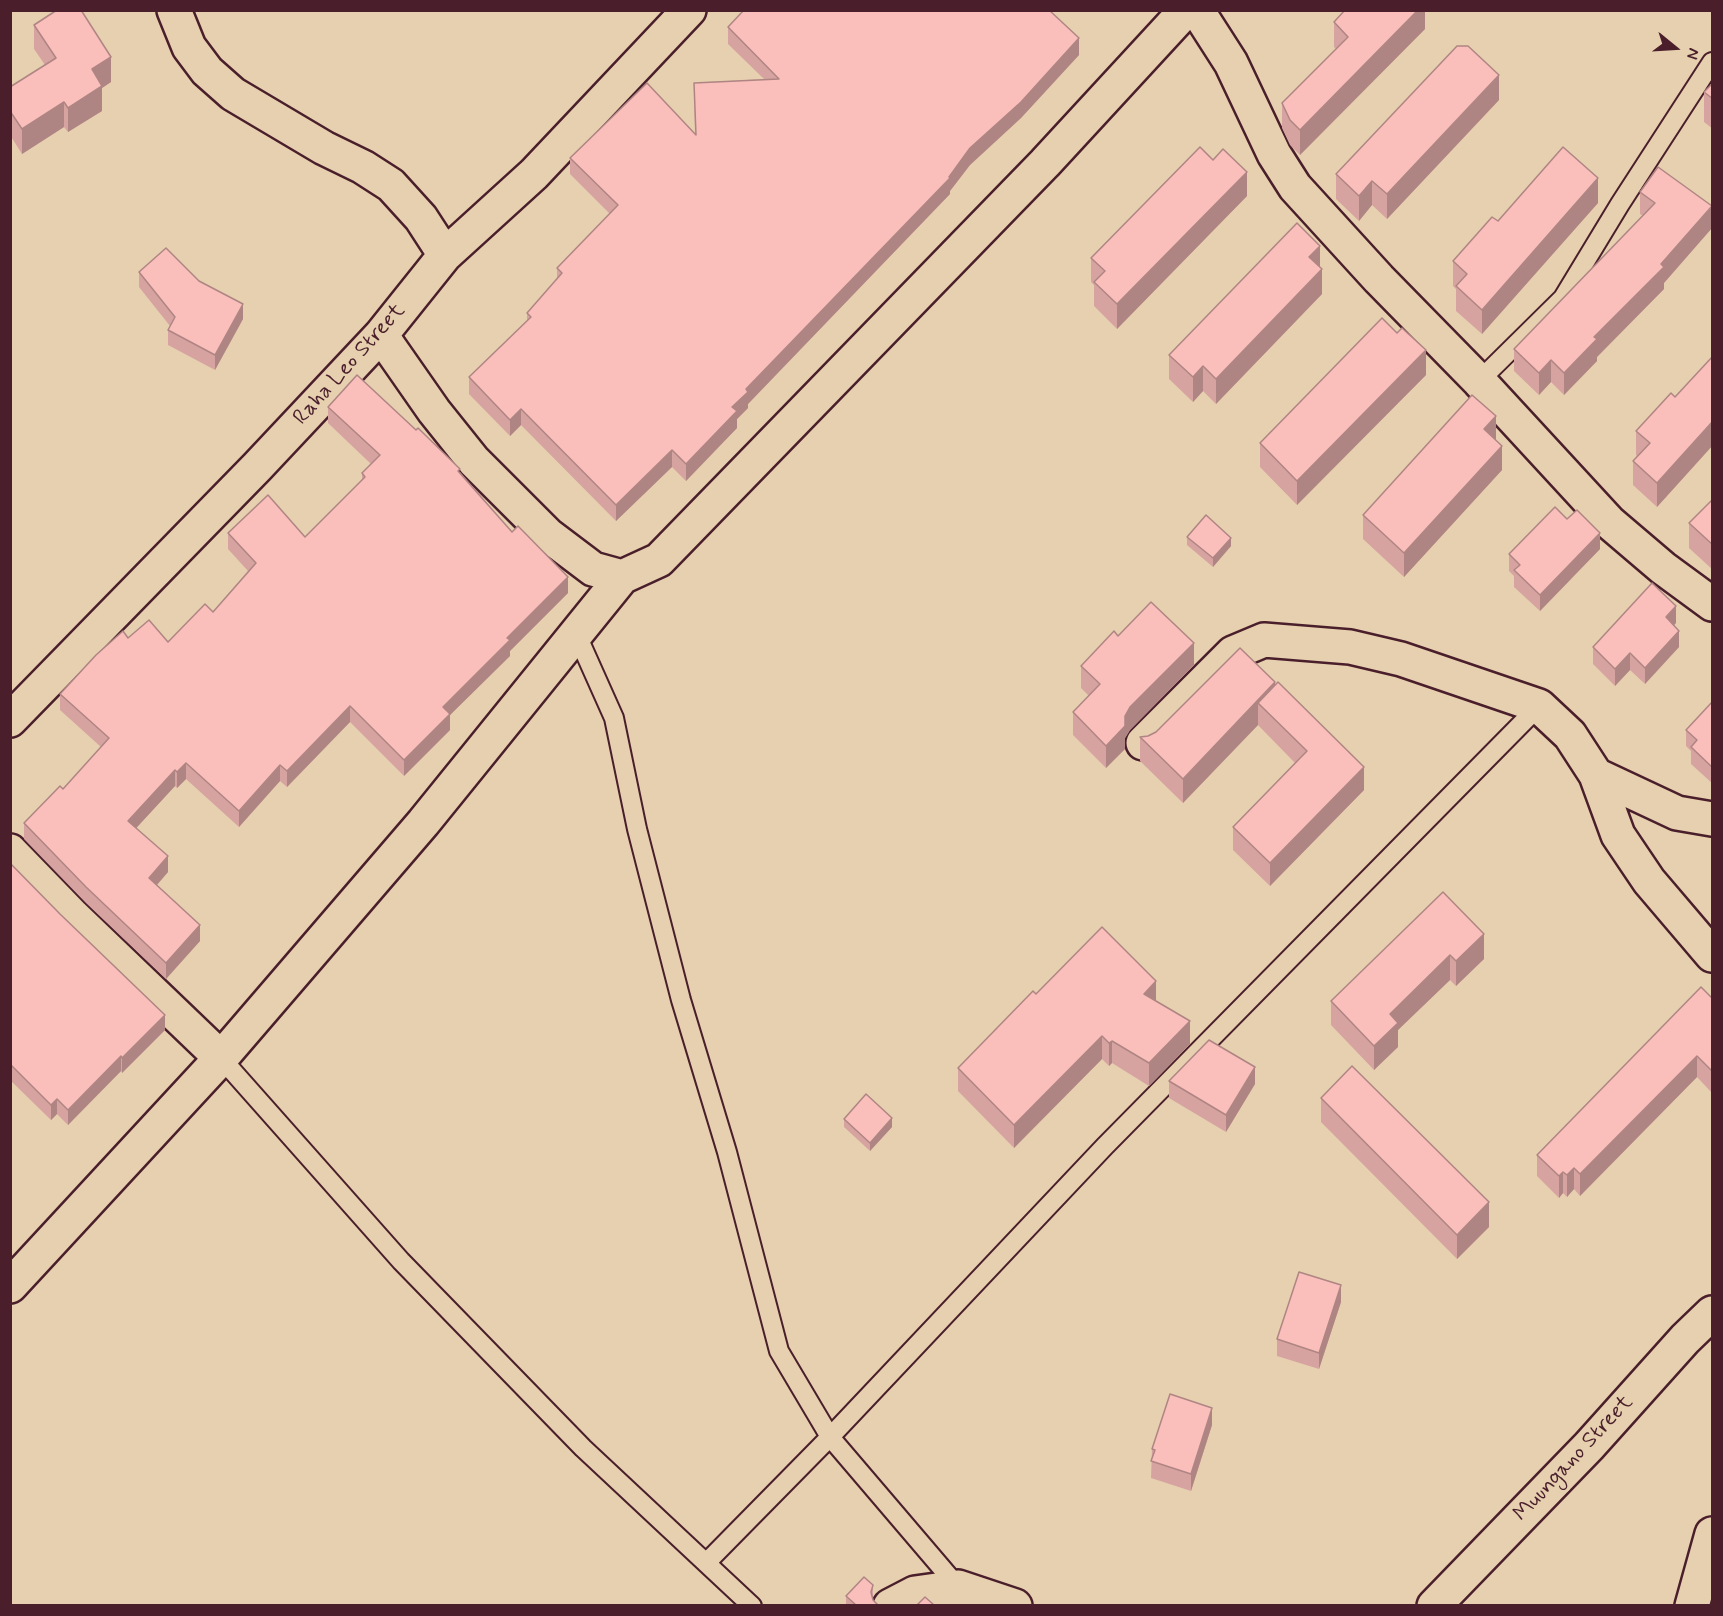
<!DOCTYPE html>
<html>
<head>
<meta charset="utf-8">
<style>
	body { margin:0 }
	#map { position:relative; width:1723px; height:1616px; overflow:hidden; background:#e6d0af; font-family:Mynerve,sans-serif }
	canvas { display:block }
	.frame { position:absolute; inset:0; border:12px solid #4a1f2b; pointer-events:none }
	.north { position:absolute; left:1645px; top:18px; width:60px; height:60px; -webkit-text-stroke:4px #e6d0af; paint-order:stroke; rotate:108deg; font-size:16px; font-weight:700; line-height:24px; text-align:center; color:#4a1f2b }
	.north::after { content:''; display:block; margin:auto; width:21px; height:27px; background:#4a1f2b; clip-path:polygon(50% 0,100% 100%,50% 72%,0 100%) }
</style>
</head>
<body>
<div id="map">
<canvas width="1723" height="1616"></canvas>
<div class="frame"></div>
<div class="north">N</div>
</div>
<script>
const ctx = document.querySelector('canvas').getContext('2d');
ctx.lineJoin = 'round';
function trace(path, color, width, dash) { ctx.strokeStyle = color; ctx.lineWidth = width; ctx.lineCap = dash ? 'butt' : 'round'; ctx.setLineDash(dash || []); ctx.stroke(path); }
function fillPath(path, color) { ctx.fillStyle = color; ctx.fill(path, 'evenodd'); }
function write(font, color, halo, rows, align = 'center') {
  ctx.font = font + ' Mynerve,sans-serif'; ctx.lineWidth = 6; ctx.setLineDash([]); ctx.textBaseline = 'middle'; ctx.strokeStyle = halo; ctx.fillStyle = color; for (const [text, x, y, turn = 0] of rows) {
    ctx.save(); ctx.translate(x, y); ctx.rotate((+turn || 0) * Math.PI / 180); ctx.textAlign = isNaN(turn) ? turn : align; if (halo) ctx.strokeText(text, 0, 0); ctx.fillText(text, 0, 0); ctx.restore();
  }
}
const service = new Path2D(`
	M1479 381 1563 298 1620 204 1712 62
	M576 633 614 718 637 829 681 1000 727 1152 779 1351 830 1437 958 1587
	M221 1058 401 1261 583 1448 752 1606
	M706 1563 830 1437 1105 1146 1539 706`);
const minor = new Path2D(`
	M174 10 189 47 207 71 233 94 324 148 363 167 391 185 421 218 445 255
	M1197 10 1231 63 1274 154 1295 187 1379 279 1479 381 1609 522 1663 568 1712 604
	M381 335 434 411 474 461 548 535 593 569 622 577 659 560 1045 163 1186 10
	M10 720 257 467 381 335 445 255 534 174 689 10
	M1143 743 1233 653 1264 640 1350 647 1401 659 1539 706 1570 735 1596 775 1618 835 1649 881 1712 955
	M1596 775 1677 813 1712 819
	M10 851 73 916 221 1058
	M10 1286 221 1058 423 823 622 577
	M890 1606 915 1593 958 1587 1015 1606
	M1434 1606 1589 1446 1685 1339 1712 1313
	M1692 1606 1712 1534`);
const wall = new Path2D(`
	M1425 10V29L1300 155 1290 145 1282 128V103L1336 49 1334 47V22Z
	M34 25 111 82 102 88V111L68 132 64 127 22 154 10 135V87L45 65 34 49Z
	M728 27 1079 55 1021 118 970 165 950 191V194L748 404V408L737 419V428L686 481 672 467 616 521 521 425 510 436 469 394V377L527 321V313L557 279V268L610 214 570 174V158L695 134 694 83 764 79 728 44Z
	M1713 83V129L1704 122V92Z
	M1499 100 1387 219 1372 205 1359 221 1336 199V174Z
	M1213 160 1247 196 1117 329 1094 306V285L1091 282V258Z
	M1640 192 1712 228 1664 283V289L1597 357V361L1564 395 1551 382 1539 395 1514 371V349L1643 216 1640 214Z
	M1598 203 1482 334 1456 311V289L1453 286V261L1498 221Z
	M1320 267 1322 294 1216 404 1203 391 1193 402 1169 379V355Z
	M139 272 199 281 243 319 215 370 168 345V330L170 326 139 287Z
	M1713 356V445L1657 507 1633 485V461L1637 456 1636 455V431L1675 397Z
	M1426 375 1297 505 1260 467V443Z
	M328 407 460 472 512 532 568 593 510 651V656L450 715V730L404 776 350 722 287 787 280 781 239 827 186 779 177 788 175 786 136 828 168 872 157 885 200 941 166 979 86 903 24 839V823L63 789 101 747 60 710V694L128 638 168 642 213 612 248 571 228 549V533L305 537 362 480V473L371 464 328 423Z
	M1496 440 1502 470 1404 577 1363 539V515Z
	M1713 499V570L1689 548V523Z
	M1567 519 1600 549 1540 611 1514 587V576L1509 571V554Z
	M1187 537 1231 546 1213 567 1187 545Z
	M1676 623 1674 625 1679 647 1645 684 1630 670 1615 686 1593 664V647Z
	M1118 636 1194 665 1130 730 1125 738V749L1106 768 1073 735V712L1089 696 1081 688V666Z
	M1275 685 1364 790 1270 886 1233 850V827L1295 763 1258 725 1183 803 1140 761V737L1148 736Z
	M1713 701V784L1691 764V751L1686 746V730Z
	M10 863 165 1030 122 1073 121 1071 68 1125 57 1114 51 1120 10 1080Z
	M1484 934V959L1456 986 1450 980 1398 1030V1047L1374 1070 1331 1025V1001Z
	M1036 994 1156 1001 1190 1044 1149 1086 1112 1063 1109 1066 1102 1059 1014 1148 958 1091V1068Z
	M1713 999V1094L1697 1077 1580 1196 1574 1189 1567 1197 1563 1193 1559 1198 1537 1176V1155Z
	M1169 1081 1255 1084 1226 1132 1169 1098Z
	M1321 1098 1489 1227 1457 1259 1321 1122Z
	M844 1119 892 1127 870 1151 844 1127Z
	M1341 1302 1319 1369 1277 1356V1339Z
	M1212 1425 1191 1491 1151 1478 1152 1449Z
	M873 1585V1600L878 1605H846V1596Z`);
const shadedWall = new Path2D(`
	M1418 10H1425V29L1300 155V130Z
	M1079 38V55L1021 118 970 165 950 191V194L748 404V408L737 419V428L686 481V464L746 389 949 177 970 148Z
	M111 57V82L102 88V111L68 132V108L92 69Z
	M1499 75V100L1387 219V194Z
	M64 102V127L22 154V129Z
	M1247 172V196L1117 329V304Z
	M1598 178V203L1482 334V310Z
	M1372 181V205L1359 221V196Z
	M1712 206V228L1664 283V289L1597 357V361L1564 395V373L1594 337 1661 264Z
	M1320 246V270L1309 257Z
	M1322 269V294L1216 404V379Z
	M243 304V319L215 370V355Z
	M1426 350V375L1297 505V481Z
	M1551 360V382L1539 395V373Z
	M1203 366V391L1193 402V377Z
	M521 409V425L510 436V420Z
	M1496 416V441L1484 429Z
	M1713 421V445L1657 507V483Z
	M1502 446V470L1404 577V553Z
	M672 450V467L616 521V505Z
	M1600 533V549L1540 611V595Z
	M1231 538V546L1213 567V558Z
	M568 577V593L510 651V656L450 715V730L404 776V760L443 707 507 638Z
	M1676 606V623L1666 634V617Z
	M1679 631V647L1645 684V668Z
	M1194 643V665L1130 730 1125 738V749L1106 768V746L1130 707Z
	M1630 653V670L1615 686V669Z
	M1275 682V707L1258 703V725L1183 803V779Z
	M350 706V722L287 787V771Z
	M186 763V779L177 788V772Z
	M280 765V781L239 827V811Z
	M1364 767V790L1270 886V863Z
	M175 770V786L128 837V821Z
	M168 856V872L149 894V878Z
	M200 925V941L166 979V963Z
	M1484 934V959L1456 986V961Z
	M1450 955V980L1398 1030V1047L1374 1070V1046L1390 1014Z
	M1156 981V1004L1144 994Z
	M165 1015V1030L122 1073V1058Z
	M1190 1021V1044L1149 1086V1063Z
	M1102 1036V1059L1014 1148V1125Z
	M1112 1041V1063L1109 1066V1043Z
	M121 1056V1071L68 1125V1110Z
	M1697 1056V1077L1580 1196V1174Z
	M1255 1067V1084L1226 1132V1115Z
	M57 1099V1114L51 1120V1105Z
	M892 1118V1127L870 1151V1143Z
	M1574 1168V1189L1567 1197V1175Z
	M1563 1172V1193L1559 1198V1176Z
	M1489 1202V1227L1457 1259V1235Z
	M1341 1285V1302L1319 1369V1353Z
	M1212 1408V1425L1191 1491V1474Z`);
const building = new Path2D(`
	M57 10H81L111 57 92 69 102 86 68 108 64 102 22 129 10 111V87L56 58 34 25Z
	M744 10H1049L1079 38 1021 102 970 148 949 177 950 178 746 389 748 392 732 407 737 411 686 464 672 450 616 505 521 409 510 420 469 377 531 317 527 313 562 273 557 268 618 205 570 158 647 83 696 135 694 83 779 79 728 27Z
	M1345 10H1418L1300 130 1290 120 1282 103 1348 37 1334 22Z
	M1457 46H1468L1499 75 1387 194 1372 181 1359 196 1336 174Z
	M1713 83V99L1704 92Z
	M1200 147 1213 160 1223 149 1247 172 1117 304 1094 282 1105 271 1091 258Z
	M1563 147 1598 178 1482 310 1456 286 1467 274 1453 261 1492 217 1498 221Z
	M1658 167 1712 206 1661 264 1664 267 1594 337 1597 339 1564 373 1551 360 1539 373 1514 349 1655 203 1640 192Z
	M1297 223 1320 246 1309 257 1322 269 1216 379 1203 366 1193 377 1169 355Z
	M166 248 199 281 243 304 215 355 168 330 175 317 139 272Z
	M1382 318 1397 333 1402 328 1426 350 1297 481 1260 443Z
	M1713 356V421L1657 483 1633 461 1650 443 1636 431 1671 393 1675 397Z
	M357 375 416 430 418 428 460 469 458 471 512 532 518 526 568 577 507 638 510 640 443 707 450 714 404 760 350 706 287 771 280 765 239 811 186 763 177 772 175 770 128 821 168 856 149 878 200 925 166 963 86 887 24 823 60 786 63 789 109 738 60 694 96 655 123 631 128 638 149 620 168 642 205 604 213 612 256 563 228 533 268 495 305 537 365 477 362 473 380 455 328 407Z
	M1472 395 1496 416 1484 429 1502 446 1404 553 1363 515Z
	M1713 499V545L1689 523Z
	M1555 507 1567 519 1577 510 1600 533 1540 595 1514 570 1520 565 1509 554Z
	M1206 515 1231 538 1213 558 1187 537Z
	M1652 583 1676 606 1666 617 1679 631 1645 668 1630 653 1615 669 1593 647Z
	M1151 602 1194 643 1130 707 1125 716V726L1106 746 1073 712 1100 684 1081 666 1114 631 1118 636Z
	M1240 648 1275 682 1183 779 1140 737 1148 736 1156 732Z
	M1278 682 1364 767 1270 863 1233 827 1307 751 1258 703Z
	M1713 701V768L1691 747 1697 740 1686 730Z
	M10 863 60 914 165 1015 122 1058 121 1056 68 1110 57 1099 51 1105 10 1064Z
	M1443 892 1484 934 1456 961 1450 955 1390 1014 1398 1023 1374 1046 1331 1001Z
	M1102 927 1156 981 1144 994 1190 1021 1149 1063 1112 1041 1109 1043 1102 1036 1014 1125 958 1068 1033 991 1036 994Z
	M1701 987 1713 999V1072L1697 1056 1580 1174 1574 1168 1567 1175 1563 1172 1559 1176 1537 1155Z
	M1209 1040 1255 1067 1226 1115 1169 1081Z
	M1352 1066 1489 1202 1457 1235 1321 1098Z
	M866 1094 892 1118 870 1143 844 1119Z
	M1299 1272 1341 1285 1319 1353 1277 1339Z
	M1170 1394 1212 1408 1191 1474 1151 1461 1155 1450 1152 1449Z
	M864 1577 873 1585 871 1592 873 1600 878 1605H856L846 1596Z
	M925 1597 934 1605H917Z`);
const streetNames = [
	["Raha Leo Street",350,365,-48],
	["Muungano Street",1574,1459,-47]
];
trace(service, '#4a1f2b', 22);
trace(minor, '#4a1f2b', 38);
trace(service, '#e6d0af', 18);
trace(minor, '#e6d0af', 33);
fillPath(wall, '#d7a3a1');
fillPath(shadedWall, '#af8583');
fillPath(building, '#fabebb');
trace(building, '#af8583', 1.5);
write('22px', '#4a1f2b', '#e6d0af', streetNames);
</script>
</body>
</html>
